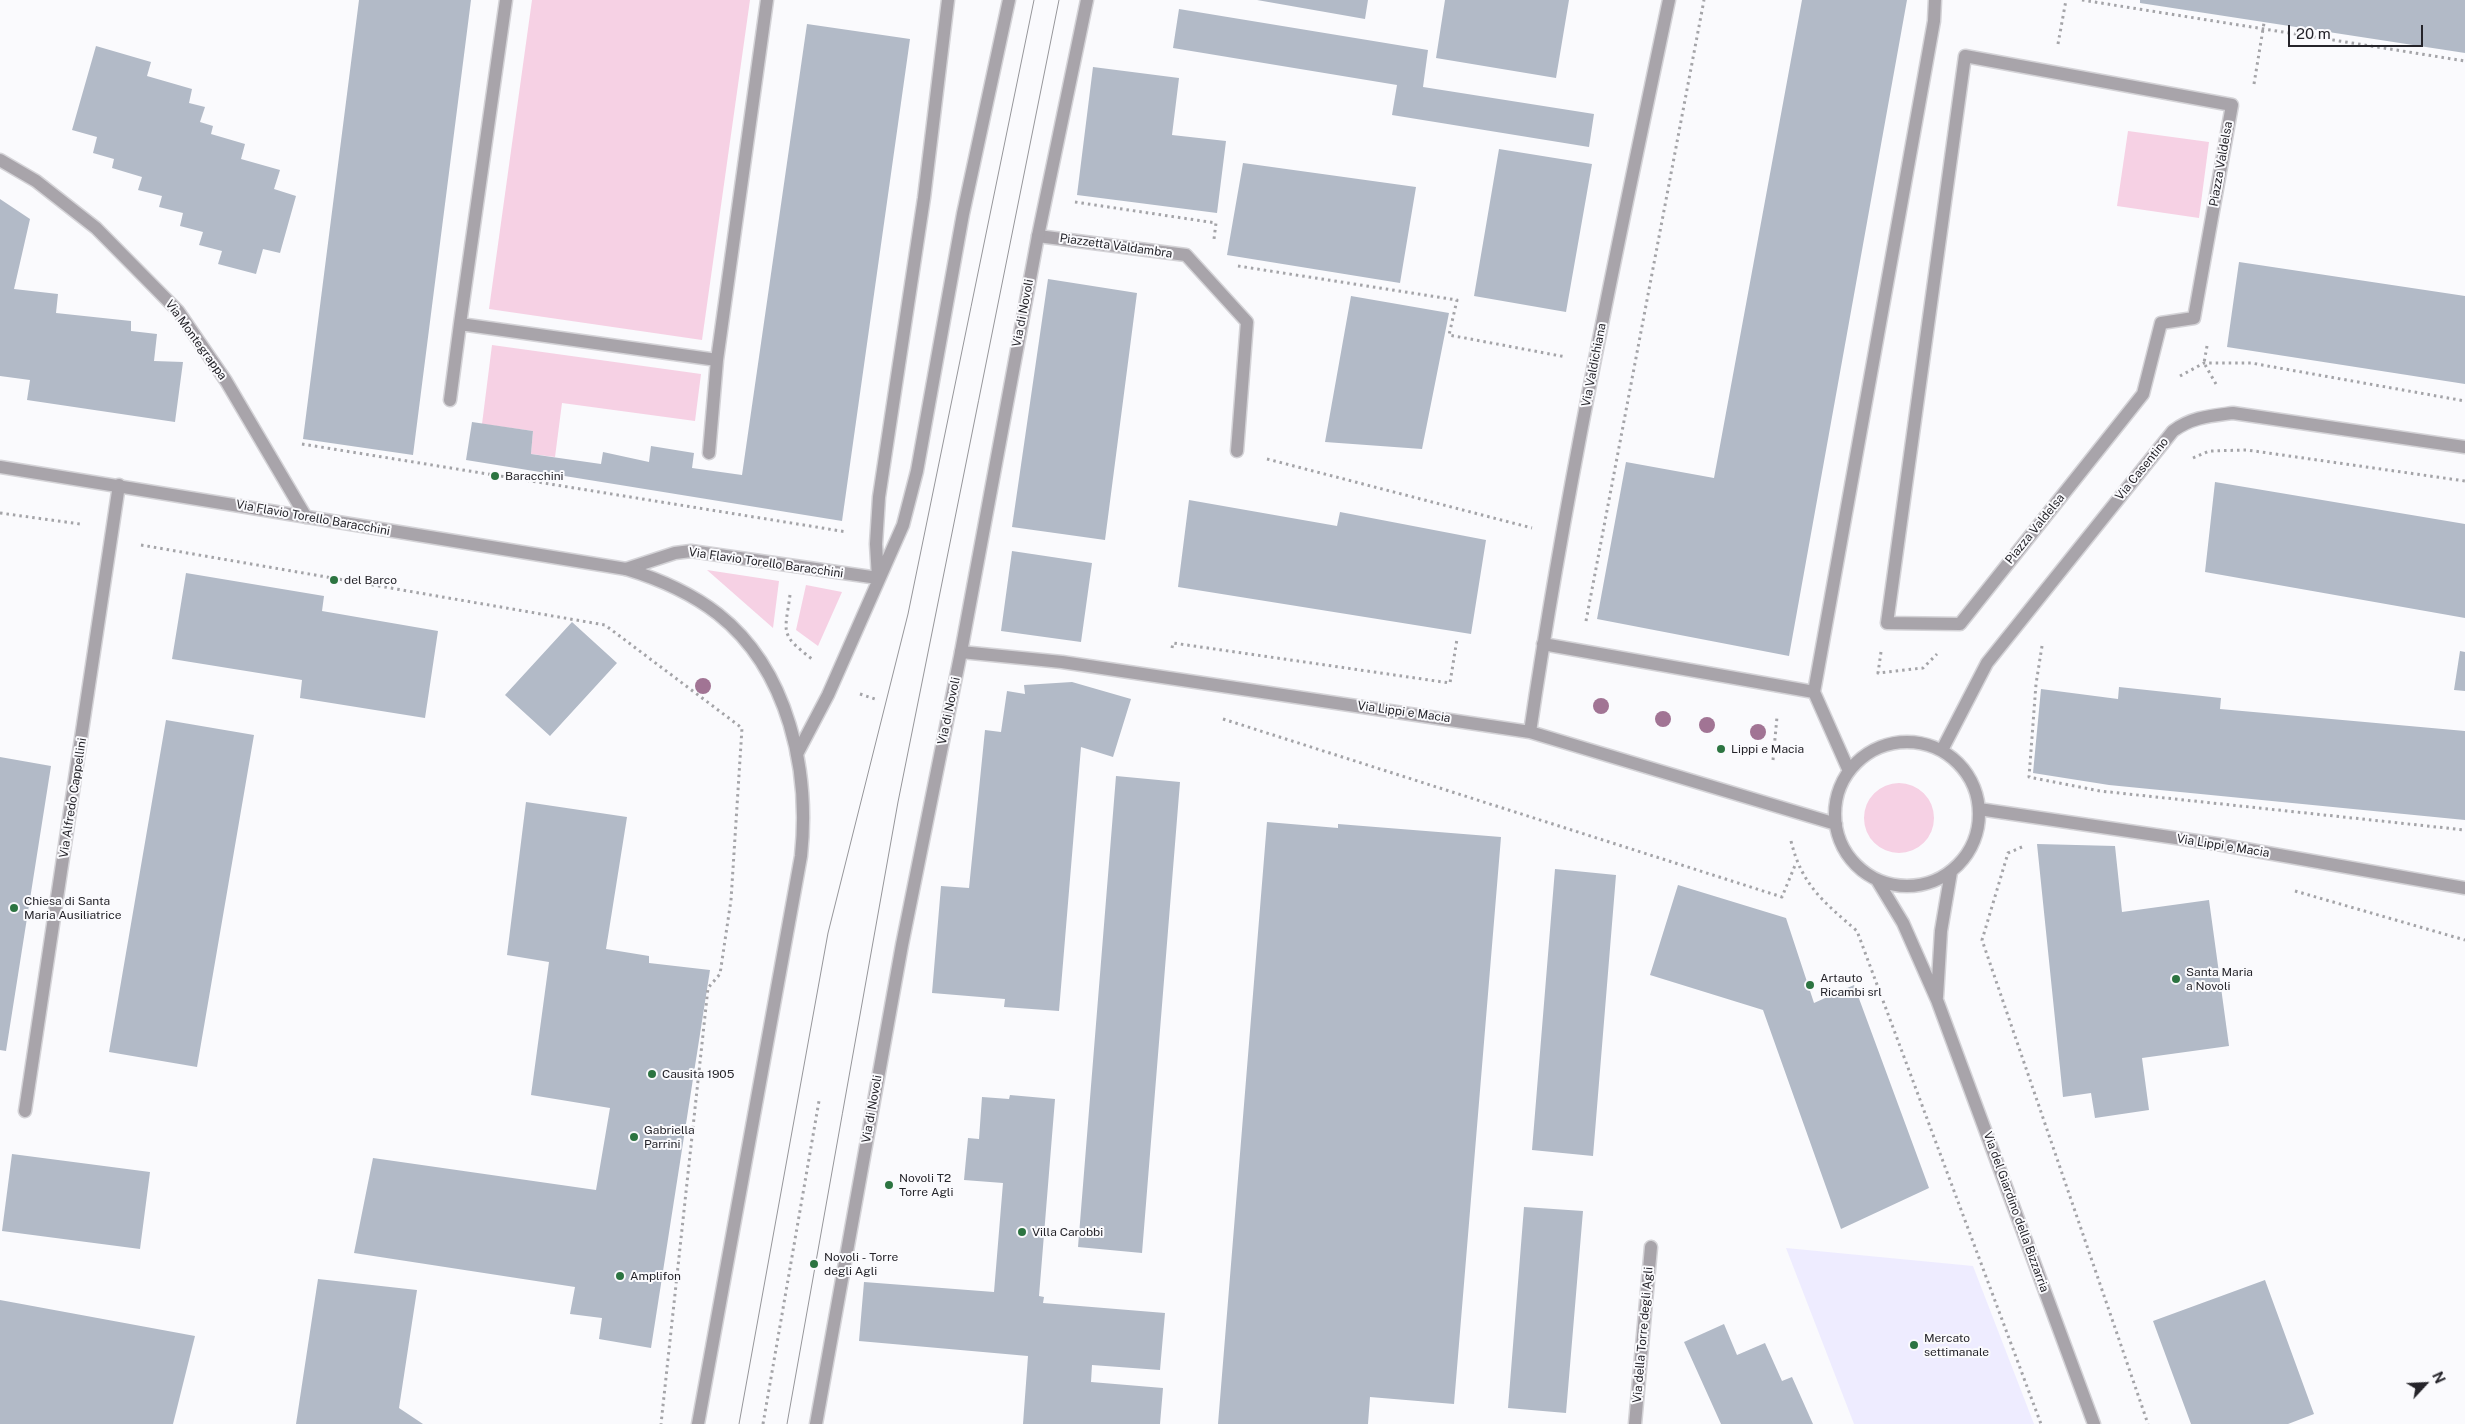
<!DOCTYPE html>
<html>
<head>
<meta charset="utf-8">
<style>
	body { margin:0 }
	#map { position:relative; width:2465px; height:1424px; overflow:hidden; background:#fafafd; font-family:"Public Sans",sans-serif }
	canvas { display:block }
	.north { position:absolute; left:2400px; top:1359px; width:50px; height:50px; -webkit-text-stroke:4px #fafafd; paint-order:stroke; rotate:65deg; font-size:14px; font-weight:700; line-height:20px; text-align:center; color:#25242a }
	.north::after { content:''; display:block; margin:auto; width:18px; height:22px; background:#25242a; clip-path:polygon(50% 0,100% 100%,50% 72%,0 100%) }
	.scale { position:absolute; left:2288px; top:25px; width:135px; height:22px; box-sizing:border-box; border:2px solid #25242a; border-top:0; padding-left:6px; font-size:15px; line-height:18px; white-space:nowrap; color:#25242a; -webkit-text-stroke:4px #fafafd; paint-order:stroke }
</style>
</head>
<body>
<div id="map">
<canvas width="2465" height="1424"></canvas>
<div class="north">N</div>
<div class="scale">20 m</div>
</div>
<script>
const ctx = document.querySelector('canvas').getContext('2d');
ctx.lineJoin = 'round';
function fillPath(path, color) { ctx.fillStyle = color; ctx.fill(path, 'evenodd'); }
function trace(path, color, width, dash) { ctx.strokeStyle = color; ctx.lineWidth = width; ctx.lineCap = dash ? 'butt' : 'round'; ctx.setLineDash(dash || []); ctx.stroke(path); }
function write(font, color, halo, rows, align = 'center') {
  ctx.font = font + ' "Public Sans",sans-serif'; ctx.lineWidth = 4; ctx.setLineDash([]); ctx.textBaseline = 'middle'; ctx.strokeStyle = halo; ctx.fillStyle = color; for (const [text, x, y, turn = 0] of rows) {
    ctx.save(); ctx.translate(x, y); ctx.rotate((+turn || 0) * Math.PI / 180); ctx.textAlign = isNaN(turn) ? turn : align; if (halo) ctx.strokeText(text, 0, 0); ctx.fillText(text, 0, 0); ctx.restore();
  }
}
const built = new Path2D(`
	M1786 1248 1973 1266 2034 1424H1854Z`);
const green = new Path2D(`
	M532 0H750L702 340 489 309Z
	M2128 131 2209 142 2199 218 2117 206Z
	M492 345 701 374 695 421 562 403 555 457 531 454 533 431 482 424Z
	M707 570 779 581 773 628Z
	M806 585 842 592 818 646 796 630Z
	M1864 818a35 35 0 1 1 70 0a35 35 0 1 1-70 0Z`);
const building = new Path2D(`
	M359 0H471L413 455 303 439Z
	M1257 0H1368L1365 19Z
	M1445 0H1569L1556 78 1436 58Z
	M1802 0H1907L1789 656 1597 619 1626 462 1714 478Z
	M2140 0H2465V53L2140 3Z
	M1179 9 1428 50 1423 87 1594 114 1589 147 1392 115 1397 85 1173 48Z
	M807 24 910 39 842 521 466 460 472 422 533 431 531 454 601 464 603 452 649 462 651 446 694 453 692 468 742 475Z
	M96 46 151 62 147 76 192 89 189 103 205 107 200 122 213 126 211 134 245 144 241 159 280 170 274 189 296 196 280 253 263 249 256 274 218 264 222 251 199 245 203 232 180 226 183 213 159 207 162 196 138 190 142 177 112 168 114 159 93 153 97 137 72 130Z
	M1093 67 1179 78 1172 135 1226 141 1217 213 1077 195Z
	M1499 149 1592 164 1566 312 1474 296Z
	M1243 163 1416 187 1400 283 1227 255Z
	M0 199 30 219 14 289 58 294 56 313 131 321V331L157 334 154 361 183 362 175 422 27 400 30 380 0 376Z
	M2239 262 2465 296V384L2227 347Z
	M1048 279 1137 293 1105 540 1012 527Z
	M1351 296 1449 313 1422 449 1325 442Z
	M2215 482 2465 524V618L2205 572Z
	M1189 500 1337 526 1340 512 1486 540 1471 634 1178 587Z
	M1012 551 1092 563 1081 642 1001 631Z
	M186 573 324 596 322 611 438 631 425 718 300 698 302 680 172 659Z
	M572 622 617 663 550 736 505 695Z
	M2460 651 2465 652V691L2454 690Z
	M1072 682 1131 699 1113 757 1081 747 1059 1011 1004 1007 1005 999 932 993 941 886 969 888 985 730 1001 732 1007 691 1025 694 1024 685Z
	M2119 687 2221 698 2220 709 2465 731V820L2109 785 2033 773 2041 689 2118 699Z
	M166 720 254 735 197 1067 109 1052Z
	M0 757 51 766 6 1051 0 1050Z
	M1116 776 1180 782 1142 1253 1078 1247Z
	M526 802 627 817 606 949 649 956V963L710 970 651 1348 599 1339 602 1318 570 1314 575 1287 354 1253 373 1158 596 1190 610 1108 531 1095 549 962 507 955Z
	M1267 822 1338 828V824L1501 837 1454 1404 1370 1397 1368 1424H1218Z
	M2037 844 2115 846 2122 912 2209 900 2229 1046 2142 1058 2149 1110 2095 1118 2091 1093 2063 1097Z
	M1555 869 1616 875 1593 1156 1532 1150Z
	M1678 885 1786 918 1814 1003 1854 985 1929 1188 1841 1229 1763 1010 1650 975Z
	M1010 1095 1055 1099 1039 1296 1044 1297 1043 1303 1165 1313 1160 1370 1092 1365 1091 1382 1163 1388 1160 1424H1023L1028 1356 859 1341 864 1282 994 1292 1003 1183 964 1180 968 1138 979 1139 982 1097 1009 1099Z
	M12 1154 150 1172 140 1249 2 1231Z
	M1524 1207 1583 1211 1566 1413 1508 1408Z
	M318 1279 417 1290 399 1408 423 1424H296Z
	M2265 1280 2314 1414 2288 1424H2191L2153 1321Z
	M0 1300 195 1336 173 1424H0Z
	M1724 1324 1737 1355 1765 1343 1782 1381 1792 1377 1813 1424H1721L1684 1342Z`);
const path = new Path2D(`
	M2082 0 2465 61
	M2058 44 2066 0
	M2254 84 2264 23
	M1075 202 1216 223 1214 239
	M1238 266 1457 300 1449 335 1566 357
	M2207 346 2204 363 2216 384
	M2180 376 2204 363H2251L2465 401
	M302 444 847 532
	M2193 458 2209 451 2247 450 2465 481
	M1267 459 1532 528
	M0 513 80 524 82 527
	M141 545 605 625 742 728 731 900 720 974 708 988 661 1424
	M790 595C785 633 779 634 812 659
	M1586 621 1704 0
	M2042 646 2036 684 2029 777 2100 791 2465 830
	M1172 648 1173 643 1450 683 1457 639
	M1881 652 1878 673 1923 668 1937 654
	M860 694 878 700
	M1223 719 1782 897 1796 863
	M1773 760 1777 717
	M1791 841C1802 886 1824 902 1857 931L2041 1424
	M2022 847 2008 853 1982 940 2148 1424
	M2295 891 2465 940
	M763 1424 819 1101`);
const service = new Path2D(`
	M506 0 460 324 717 360 767 0
	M450 400 460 324
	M709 453 717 360
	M626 569 675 553 691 551 878 578
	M878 578 876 544 879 497 924 198 948 0
	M797 754 828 695 903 525 917 471 963 214 1009 0`);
const pedestrian = new Path2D(`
	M1965 56 2232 105 2194 318 2161 323 2143 394 1960 624 1887 623Z`);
const minor = new Path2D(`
	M0 160 36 181 96 228 178 311 226 381 306 517
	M1038 236 1186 255 1247 322 1237 451
	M1543 644 1814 692
	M961 652 1062 662 1530 732 1836 824
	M1530 732C1566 486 1618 243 1669 0
	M1835 814a72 72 0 1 1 144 0a72 72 0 1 1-144 0Z
	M1942 750 1987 663 2173 431C2192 417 2210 416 2233 413L2465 447
	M1849 771 1814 692 1934 21 1935 0
	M1979 809 2217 844 2465 888
	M1877 880 1903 923 1937 1000 2094 1424
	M1937 997 1941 931 1951 872
	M25 1111 119 485
	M1635 1424 1651 1247`);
const tertiary = new Path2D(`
	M0 467 626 569C659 579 691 593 718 614 789 670 810 771 801 856L698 1424
	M816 1424 902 945 961 652 1038 236 1087 0`);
const tram = new Path2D(`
	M739 1424 828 933 908 614 1034 0
	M787 1424 898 802 1059 0`);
const trees = [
	[703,686],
	[1601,706],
	[1663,719],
	[1707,725],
	[1758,732]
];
const markers = [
	[495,476,5,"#2c7441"],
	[334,580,5,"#2c7441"],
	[1721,749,5,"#2c7441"],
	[14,908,5,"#2c7441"],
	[2176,979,5,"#2c7441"],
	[1810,985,5,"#2c7441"],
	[652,1074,5,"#2c7441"],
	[634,1137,5,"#2c7441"],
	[889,1185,5,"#2c7441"],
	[1022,1232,5,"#2c7441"],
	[814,1264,5,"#2c7441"],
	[620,1276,5,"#2c7441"],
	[1914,1345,5,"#2c7441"]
];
const streetNames = [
	["Piazza Valdelsa",2221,164,-80],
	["Piazzetta Valdambra",1116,246,8],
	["Via di Novoli",1023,313,-79],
	["Via Montegrappa",196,340,54],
	["Via Valdichiana",1594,365,-79],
	["Via Casentino",2142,469,-51],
	["Via Flavio Torello Baracchini",313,518,10],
	["Piazza Valdelsa",2035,529,-51],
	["Via Flavio Torello Baracchini",766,563,8],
	["Via di Novoli",949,711,-78],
	["Via Lippi e Macia",1404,712,8],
	["Via Alfredo Cappellini",73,798,-81],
	["Via Lippi e Macia",2223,846,9],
	["Via di Novoli",872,1109,-80],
	["Via del Giardino della Bizzarria",2016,1212,70],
	["Via della Torre degli Agli",1643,1335,-85]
];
const poiNames = [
	["Baracchini",505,476],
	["del Barco",344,580],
	["Lippi e Macia",1731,749],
	["Chiesa di Santa",24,901],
	["Maria Ausiliatrice",24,915],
	["Santa Maria",2186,972],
	["a Novoli",2186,986],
	["Artauto",1820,978],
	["Ricambi srl",1820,992],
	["Causita 1905",662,1074],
	["Gabriella",644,1130],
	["Parrini",644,1144],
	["Novoli T2",899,1178],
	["Torre Agli",899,1192],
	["Villa Carobbi",1032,1232],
	["Novoli - Torre",824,1257],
	["degli Agli",824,1271],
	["Amplifon",630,1276],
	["Mercato",1924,1338],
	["settimanale",1924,1352]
];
fillPath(built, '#eeecff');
fillPath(green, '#f6d1e4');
fillPath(building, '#b2bac7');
trace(service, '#d4d3d7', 15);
trace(pedestrian, '#d4d3d7', 15);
trace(minor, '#d4d3d7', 15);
trace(tertiary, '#d4d3d7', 15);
trace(path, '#a4a4a8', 3, [2.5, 4]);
trace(service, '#a8a4aa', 12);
trace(pedestrian, '#a8a4aa', 12);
trace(minor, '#a8a4aa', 12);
trace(tertiary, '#a8a4aa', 12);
trace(tram, '#959599', 1);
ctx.fillStyle = '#a17494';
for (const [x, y] of trees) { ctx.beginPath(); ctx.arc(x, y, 8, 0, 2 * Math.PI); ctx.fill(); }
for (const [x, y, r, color] of markers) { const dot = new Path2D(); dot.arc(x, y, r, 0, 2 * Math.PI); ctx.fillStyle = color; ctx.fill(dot); trace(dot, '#fafafd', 2); }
write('12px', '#25242a', '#fafafd', streetNames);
write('12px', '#25242a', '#fafafd', poiNames, 'left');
</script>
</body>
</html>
